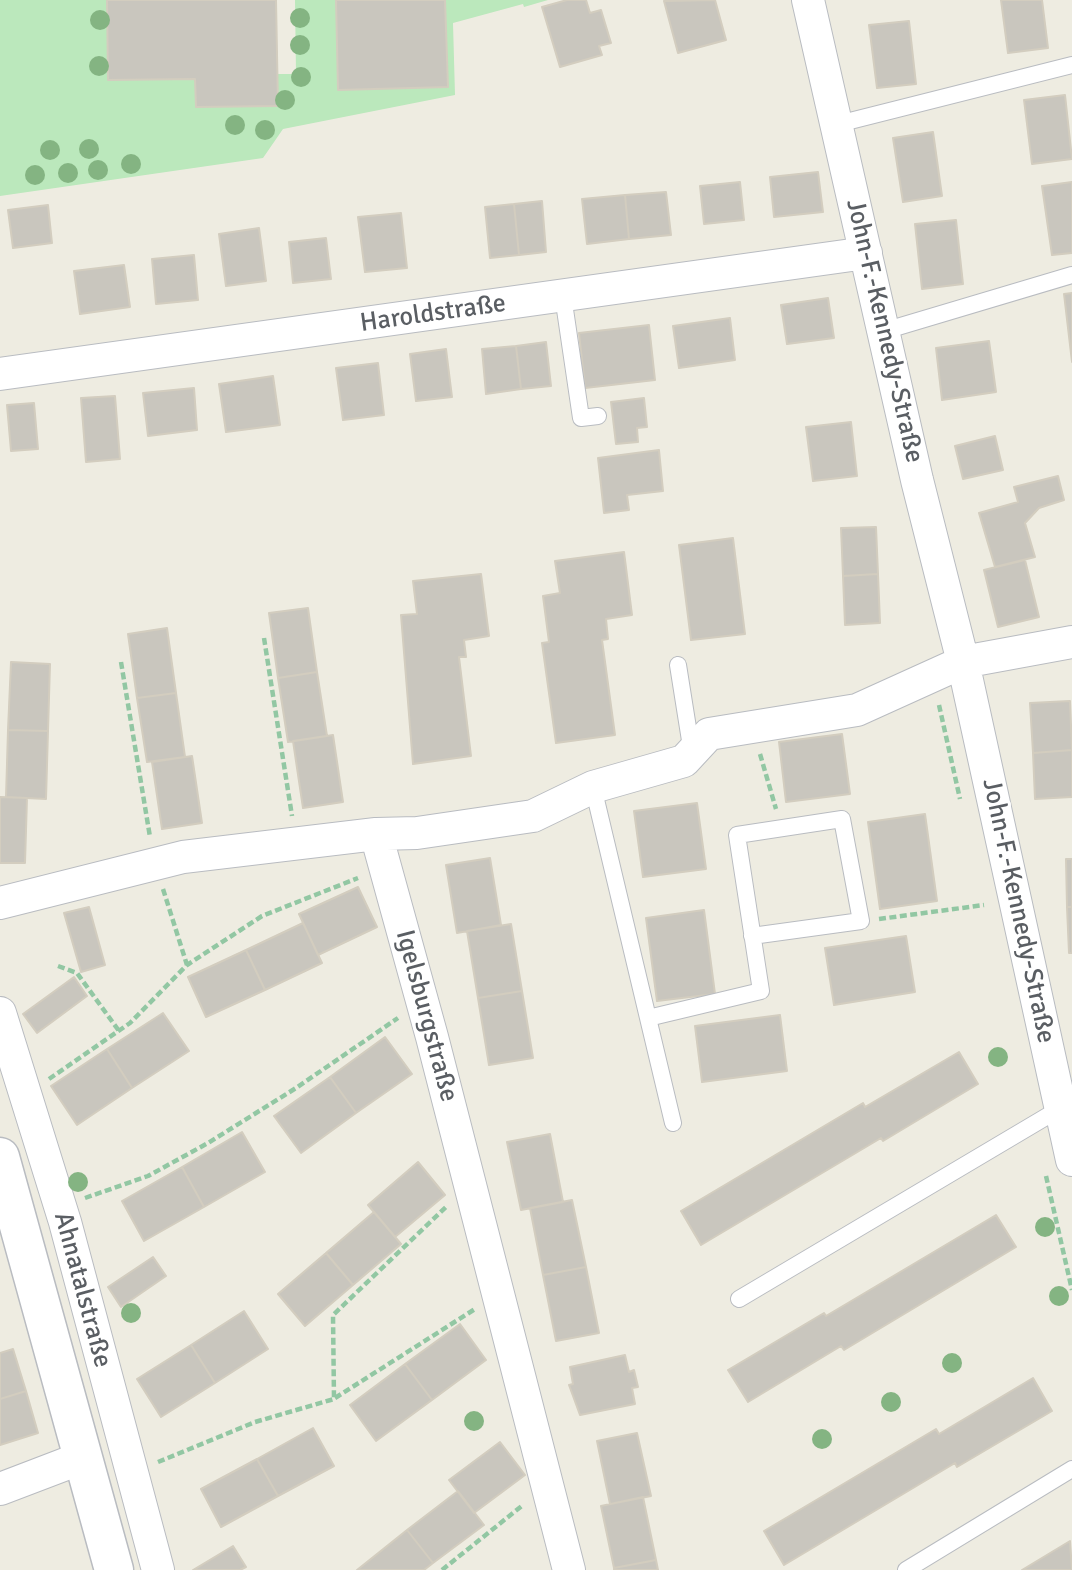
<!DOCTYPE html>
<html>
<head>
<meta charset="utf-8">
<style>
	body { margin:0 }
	canvas { display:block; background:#eeece1 }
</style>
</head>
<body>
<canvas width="1072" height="1570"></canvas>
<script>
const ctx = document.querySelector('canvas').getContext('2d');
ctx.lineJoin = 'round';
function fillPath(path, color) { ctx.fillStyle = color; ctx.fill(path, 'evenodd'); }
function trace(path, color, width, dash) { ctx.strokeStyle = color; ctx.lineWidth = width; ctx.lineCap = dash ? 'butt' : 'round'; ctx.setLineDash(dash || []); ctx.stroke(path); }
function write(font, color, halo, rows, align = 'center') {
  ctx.font = font + ' Signika,sans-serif'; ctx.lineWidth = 6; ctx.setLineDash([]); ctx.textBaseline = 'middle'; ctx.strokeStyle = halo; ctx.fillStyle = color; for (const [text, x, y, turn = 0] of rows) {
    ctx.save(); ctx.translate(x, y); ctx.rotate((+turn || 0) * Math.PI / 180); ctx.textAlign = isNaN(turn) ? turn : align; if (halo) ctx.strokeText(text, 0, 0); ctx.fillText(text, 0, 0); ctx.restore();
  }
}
const green = new Path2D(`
	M0 0H107L108 80 195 79 196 107 277 106V74H296L295 0H548L524 7 523 4 453 23 455 95 283 129 263 158 0 196Z`);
const building = new Path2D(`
	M107 0H276L278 106 196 107 195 79 108 80Z
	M336 0H445L448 87 338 90Z
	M567 0H586L590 13 601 10 611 43 599 46 602 55 560 67 542 7Z
	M715 0 726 40 678 53 664 1Z
	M1001 0H1042L1048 48 1008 53Z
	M909 21 916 84 877 88 869 25Z
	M1065 95 1072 159 1032 164 1024 100Z
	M933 132 942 196 903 202 893 138Z
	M818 172 823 212 774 217 770 177Z
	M740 182 744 220 704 224 700 186Z
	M1072 182V253L1052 255 1042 186Z
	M666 192 671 235 629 239 625 195Z
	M625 195 629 239 587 244 582 199Z
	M542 201 546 252 519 255 514 204Z
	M514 204 519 255 490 258 485 207Z
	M48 205 52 243 13 248 8 210Z
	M401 213 407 268 365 272 358 217Z
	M956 220 963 284 922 289 915 224Z
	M259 228 266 281 226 286 219 234Z
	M326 238 331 279 293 283 289 242Z
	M194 255 198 300 156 304 152 259Z
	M124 265 130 307 80 314 74 271Z
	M1072 293V362L1064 294Z
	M828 298 834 338 787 344 781 305Z
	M730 318 735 360 679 368 673 326Z
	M649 325 655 380 585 388 579 333Z
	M989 341 996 392 942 400 936 348Z
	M546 342 551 386 521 389 516 346Z
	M516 346 521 389 486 394 482 349Z
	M446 349 452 397 416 401 410 354Z
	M378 363 384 415 343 420 336 368Z
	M273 376 280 425 226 432 219 384Z
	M194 388 197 430 148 436 143 393Z
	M115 396 120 459 86 462 81 398Z
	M644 398 647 427 637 428 638 442 616 444 611 402Z
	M34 403 38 449 11 451 7 405Z
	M851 422 857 476 813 481 806 427Z
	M995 436 1003 470 963 479 955 446Z
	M659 450 663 491 627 495 629 510 604 513 598 458Z
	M1058 476 1064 500 1039 508 1025 523 1035 557 995 567 979 513 1018 502 1014 487Z
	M876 527 878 574 843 576 841 528Z
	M733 538 745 634 691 640 679 545Z
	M624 552 632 615 606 619 608 639 602 640 615 735 556 743 542 643 549 642 543 596 560 593 555 561Z
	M1025 560 1039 617 998 627 984 570Z
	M481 574 489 636 464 640 466 657H459L471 756 413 764 401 615 417 614 413 581Z
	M878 574 880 623 845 625 843 576Z
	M308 608 317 672 278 678 269 613Z
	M167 628 176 693 137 698 128 634Z
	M11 662 50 664 48 731 8 730Z
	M317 672 327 736 288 742 278 678Z
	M176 693 185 757 147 762 137 698Z
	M1070 701 1072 750 1033 753 1030 703Z
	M8 730 48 731 46 799 6 797Z
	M842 734 850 794 786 802 779 742Z
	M333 735 343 802 303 808 293 741Z
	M1072 750V797L1035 799 1033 753Z
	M192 756 202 823 162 829 152 762Z
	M0 797 27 798 25 863H0Z
	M697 803 706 869 643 877 634 811Z
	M925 814 937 901 880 909 868 822Z
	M490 858 501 925 457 933 446 865Z
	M1066 859H1072V907H1067Z
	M358 887 377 927 318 955 299 914Z
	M89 907 105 965 81 972 64 913Z
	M1067 907H1072V953H1069Z
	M704 910 715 994 657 1001 646 918Z
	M303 923 322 963 265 990 246 950Z
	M511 924 522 991 478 998 467 931Z
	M906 936 915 992 834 1005 825 948Z
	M246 950 265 990 206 1017 188 977Z
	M74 977 87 996 37 1033 23 1014Z
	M522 991 533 1058 489 1065 478 998Z
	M163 1013 189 1051 132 1088 107 1049Z
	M780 1015 787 1071 702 1082 695 1026Z
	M385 1037 412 1074 356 1113 330 1077Z
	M107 1049 132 1088 77 1125 51 1086Z
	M959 1052 978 1084 883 1141 881 1138 701 1245 681 1211 863 1103 865 1107Z
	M330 1077 356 1113 301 1153 274 1116Z
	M242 1132 265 1172 204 1207 182 1167Z
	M550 1134 563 1202 521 1210 507 1142Z
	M418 1162 445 1195 395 1237 368 1205Z
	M182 1167 204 1207 144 1241 122 1201Z
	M572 1200 586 1267 543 1275 530 1208Z
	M374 1212 401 1244 353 1285 326 1253Z
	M996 1215 1016 1247 844 1350 841 1346 748 1402 728 1370 824 1313 826 1316Z
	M326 1253 353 1285 305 1326 278 1294Z
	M153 1257 166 1276 121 1307 108 1287Z
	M586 1267 599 1333 556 1341 543 1275Z
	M244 1311 268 1349 215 1383 191 1345Z
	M460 1324 486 1360 432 1400 405 1364Z
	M191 1345 215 1383 161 1417 137 1379Z
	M13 1349 26 1391 0 1399V1353Z
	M625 1355 629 1372 634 1370 638 1387 632 1388 635 1404 580 1415 569 1385 573 1384 570 1367Z
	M405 1364 432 1400 376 1441 350 1405Z
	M1033 1378 1052 1411 957 1467 955 1463 784 1565 764 1531 936 1429 939 1434Z
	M26 1391 38 1433 0 1445V1399Z
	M313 1428 334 1466 278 1496 257 1459Z
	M637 1433 651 1496 610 1504 597 1441Z
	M500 1442 525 1475 474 1513 449 1480Z
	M257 1459 278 1496 221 1527 201 1489Z
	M458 1491 484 1525 433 1563 407 1530Z
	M643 1497 656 1560 614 1568 601 1506Z
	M407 1530 433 1563 424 1570H357Z
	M1070 1541 1072 1570H1022Z
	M233 1546 246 1567 240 1570H193Z
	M656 1560 658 1570H614V1568Z`);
const path = new Path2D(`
	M264 638 292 816
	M121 662 150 837
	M939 705 960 799
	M760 754 776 809
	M163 889 187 965
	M879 919 984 905
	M58 966 77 973 119 1031
	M49 1079 130 1023 187 965 262 916 358 878
	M1046 1176 1072 1290
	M85 1198 148 1176 208 1143 296 1088 398 1018
	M335 1398 475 1309
	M158 1462 255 1422 334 1399 333 1315 447 1206
	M442 1570 523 1505`);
const service = new Path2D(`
	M838 124 1072 65
	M563 296 581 418 598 416
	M884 331 1072 275
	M678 665 692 753
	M593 787 673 1123
	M648 1018 761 991 737 835 842 819 861 921 752 936
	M739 1299 1061 1108
	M906 1570 1072 1469`);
const minor = new Path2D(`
	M808 0 917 480 963 662 1072 1160
	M0 374 866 253
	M376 834 417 833 533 816 593 787 684 761 709 734 857 710 963 662 1072 642
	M0 903 183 857 376 834 432 1037 569 1570
	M0 1013 65 1222 158 1570
	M0 1489 84 1457`);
const tertiary = new Path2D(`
	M0 1157 114 1570`);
const trees = [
	[300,18],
	[100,20],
	[300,45],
	[99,66],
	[301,77],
	[285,100],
	[235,125],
	[265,130],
	[89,149],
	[50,150],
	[131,164],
	[98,170],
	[68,173],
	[35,175],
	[998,1057],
	[78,1182],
	[1045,1227],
	[1059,1296],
	[131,1313],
	[952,1363],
	[891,1402],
	[474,1421],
	[822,1439]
];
const streetNames = [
	["Haroldstraße",433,314,-8],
	["John-F.-Kennedy-Straße",884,331,77],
	["John-F.-Kennedy-Straße",1018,911,78],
	["Igelsburgstraße",426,1016,75],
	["Ahnatalstraße",82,1290,75]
];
fillPath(green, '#bbe8bc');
fillPath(building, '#c9c6be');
trace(building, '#d3cdbf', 2);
trace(service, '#b9bcc1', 18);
trace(minor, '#b9bcc1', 34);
trace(tertiary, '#b9bcc1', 41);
trace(path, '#92c7a3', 4.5, [7, 3.5]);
trace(service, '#fff', 16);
trace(minor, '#fff', 32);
trace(tertiary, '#fff', 38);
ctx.fillStyle = '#84b482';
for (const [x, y] of trees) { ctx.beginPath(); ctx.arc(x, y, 10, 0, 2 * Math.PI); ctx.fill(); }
write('26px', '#5a5e63', '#fff', streetNames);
</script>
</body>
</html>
